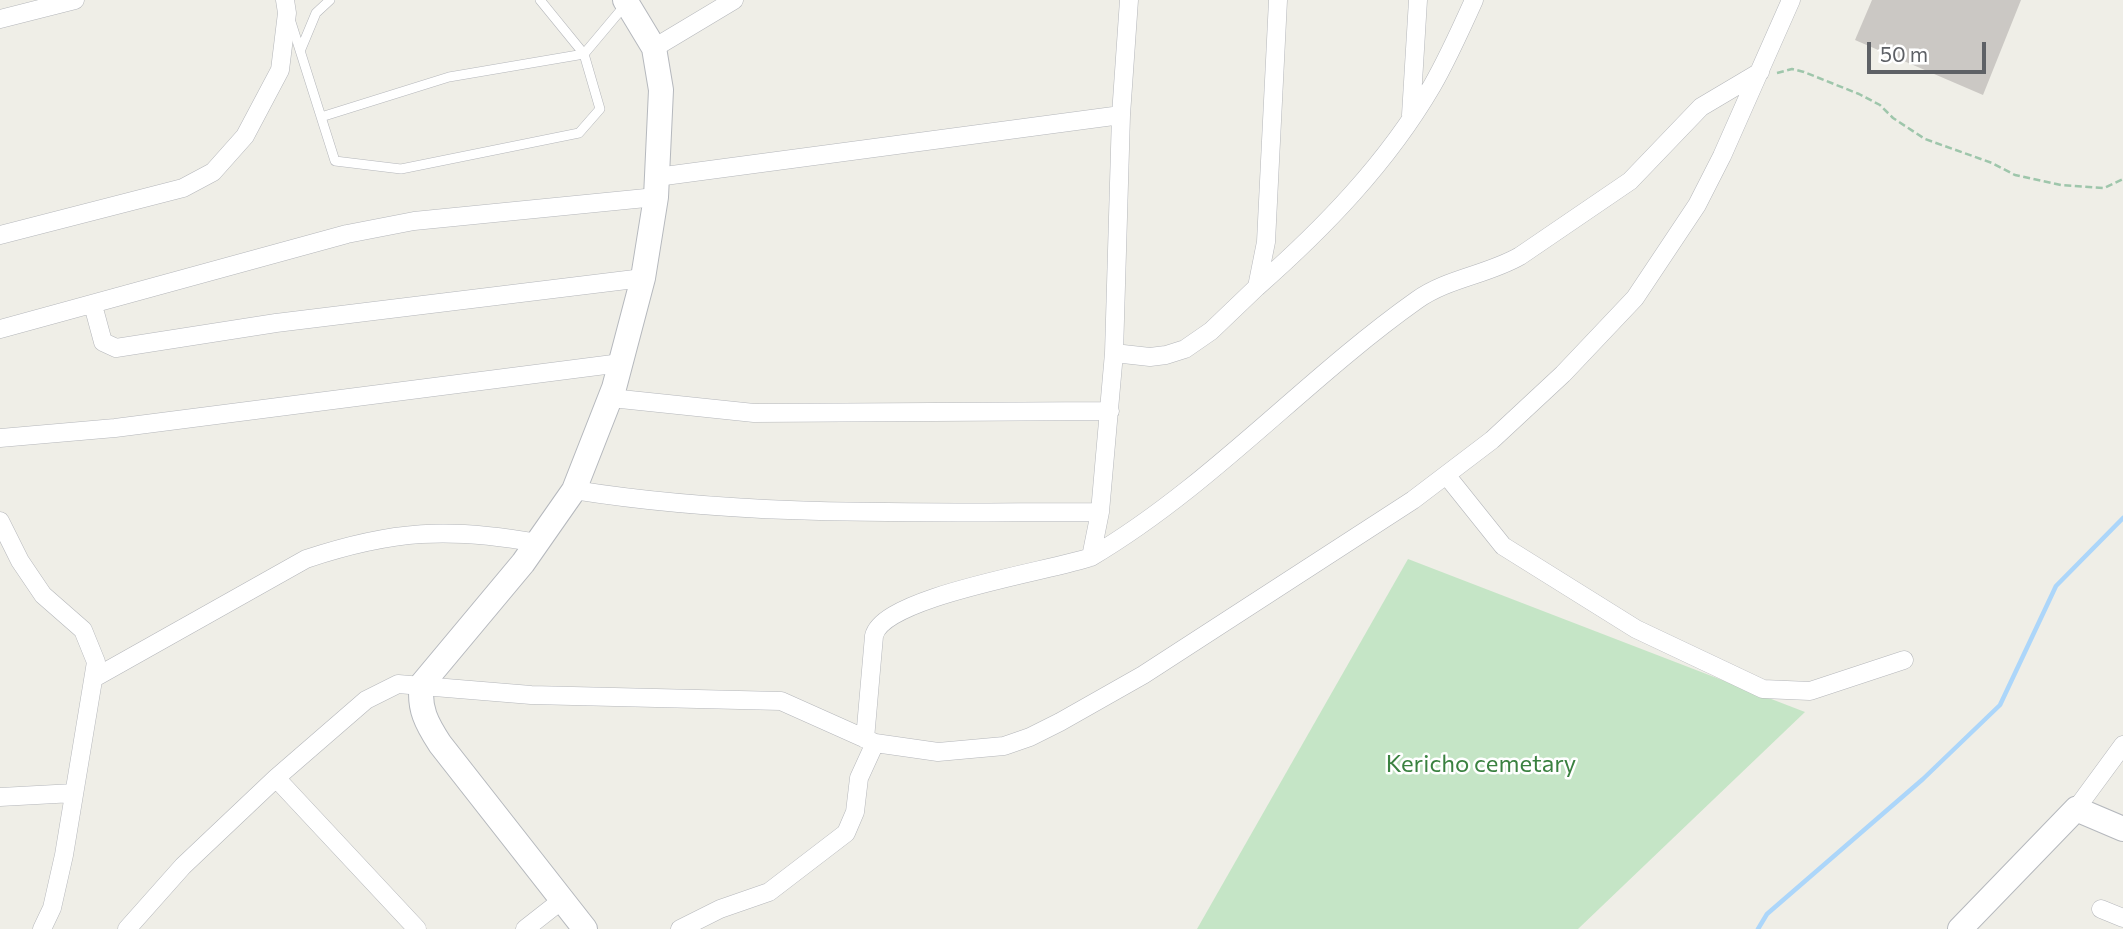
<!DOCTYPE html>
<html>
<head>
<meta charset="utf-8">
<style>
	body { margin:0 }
	#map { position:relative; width:2123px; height:929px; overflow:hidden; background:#efeee7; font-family:Commissioner,sans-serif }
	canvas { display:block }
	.scale { position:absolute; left:1867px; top:42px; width:119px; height:32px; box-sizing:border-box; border:4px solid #5e6166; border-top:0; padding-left:9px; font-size:21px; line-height:24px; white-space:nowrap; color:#5e6166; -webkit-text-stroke:5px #fff; paint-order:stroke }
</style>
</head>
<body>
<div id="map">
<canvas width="2123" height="929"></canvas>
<div class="scale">50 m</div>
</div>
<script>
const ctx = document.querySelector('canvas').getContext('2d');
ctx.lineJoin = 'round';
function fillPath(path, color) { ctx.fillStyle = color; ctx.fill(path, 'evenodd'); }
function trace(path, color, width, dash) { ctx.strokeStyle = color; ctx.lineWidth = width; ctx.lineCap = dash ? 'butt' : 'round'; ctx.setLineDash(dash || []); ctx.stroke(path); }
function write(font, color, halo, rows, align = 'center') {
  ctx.font = font + ' Commissioner,sans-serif'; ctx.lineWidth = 5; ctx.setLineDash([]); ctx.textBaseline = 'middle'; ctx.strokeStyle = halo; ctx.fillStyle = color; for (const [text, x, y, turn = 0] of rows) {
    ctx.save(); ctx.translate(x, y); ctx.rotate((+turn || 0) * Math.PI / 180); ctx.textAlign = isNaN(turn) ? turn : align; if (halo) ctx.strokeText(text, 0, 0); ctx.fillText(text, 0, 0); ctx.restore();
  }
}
const green = new Path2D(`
	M1408 559 1805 712 1578 929H1197Z`);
const stream = new Path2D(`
	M1758 929 1767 914 1923 779 2000 705 2056 586 2123 518`);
const building = new Path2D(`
	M1872 0H2021L1983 95 1855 40Z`);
const path = new Path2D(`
	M1777 73 1792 69 1804 72 1859 94 1880 105 1893 118 1925 139 1992 163 2015 175 2061 185 2104 188 2123 179`);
const lane = new Path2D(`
	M291 22 335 161 401 169 579 133 600 109 584 54 540 0
	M301 49 316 13 330 0
	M321 117 449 77 584 54 626 4`);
const street = new Path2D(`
	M1129 0 1121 115 1114 353 1150 357 1166 355 1185 349 1211 331 1257 287 1266 242 1278 0
	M0 19 75 0
	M654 48 734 0
	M1411 115 1418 0
	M657 177 1121 115
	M0 235 183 188 213 172 245 136 280 70 287 13 285 0
	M1257 287C1324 228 1387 163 1432 86 1448 58 1461 29 1474 0
	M93 305 103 342 116 348 276 323 643 278
	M0 329 347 234 414 221 656 197
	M611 398 754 413 1110 411
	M0 438 115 428 621 363
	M1447 476 1503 546 1636 629 1763 689 1810 691 1904 660
	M574 490C748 518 923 512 1100 512
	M0 521 20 561 43 595 83 630 96 662 64 855 52 908 42 929
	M1091 557C1211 486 1304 380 1417 300 1448 278 1487 275 1520 256L1630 181 1701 107 1760 72
	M96 677 306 559C393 530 449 527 538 543
	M865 739 874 636C883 596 1051 571 1091 557L1100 512 1114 353
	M276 778 417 929
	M0 797 74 793
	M2076 809 2123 745
	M2101 909 2123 918
	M127 929 183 866 276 778 366 700 398 684 531 695 781 701 875 743 938 752 1004 746 1030 737 1060 722 1143 675 1413 500 1492 440 1563 374 1635 298 1697 205 1722 156 1791 0
	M525 929 562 900
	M680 929 720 909 769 892 846 833 855 812 859 778 875 743`);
const secondary = new Path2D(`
	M585 929 440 744C427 724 418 708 422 684L523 563 574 490 614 388 643 278 656 197 661 90 654 48 625 0
	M1960 929 2076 809 2123 829`);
const parkNames = [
	["Kericho cemetary",1481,764]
];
fillPath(green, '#c5e5c6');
trace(stream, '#acd6fa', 4.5);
fillPath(building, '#cbc8c4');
trace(lane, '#b4b6ba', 10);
trace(street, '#b4b6ba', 19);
trace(secondary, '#b5b8bd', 26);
trace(path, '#9ec6ab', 2.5, [7, 3.5]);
trace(lane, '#fff', 9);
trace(street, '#fff', 18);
trace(secondary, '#fff', 24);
write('24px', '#3a8140', '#fff', parkNames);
</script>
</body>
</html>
